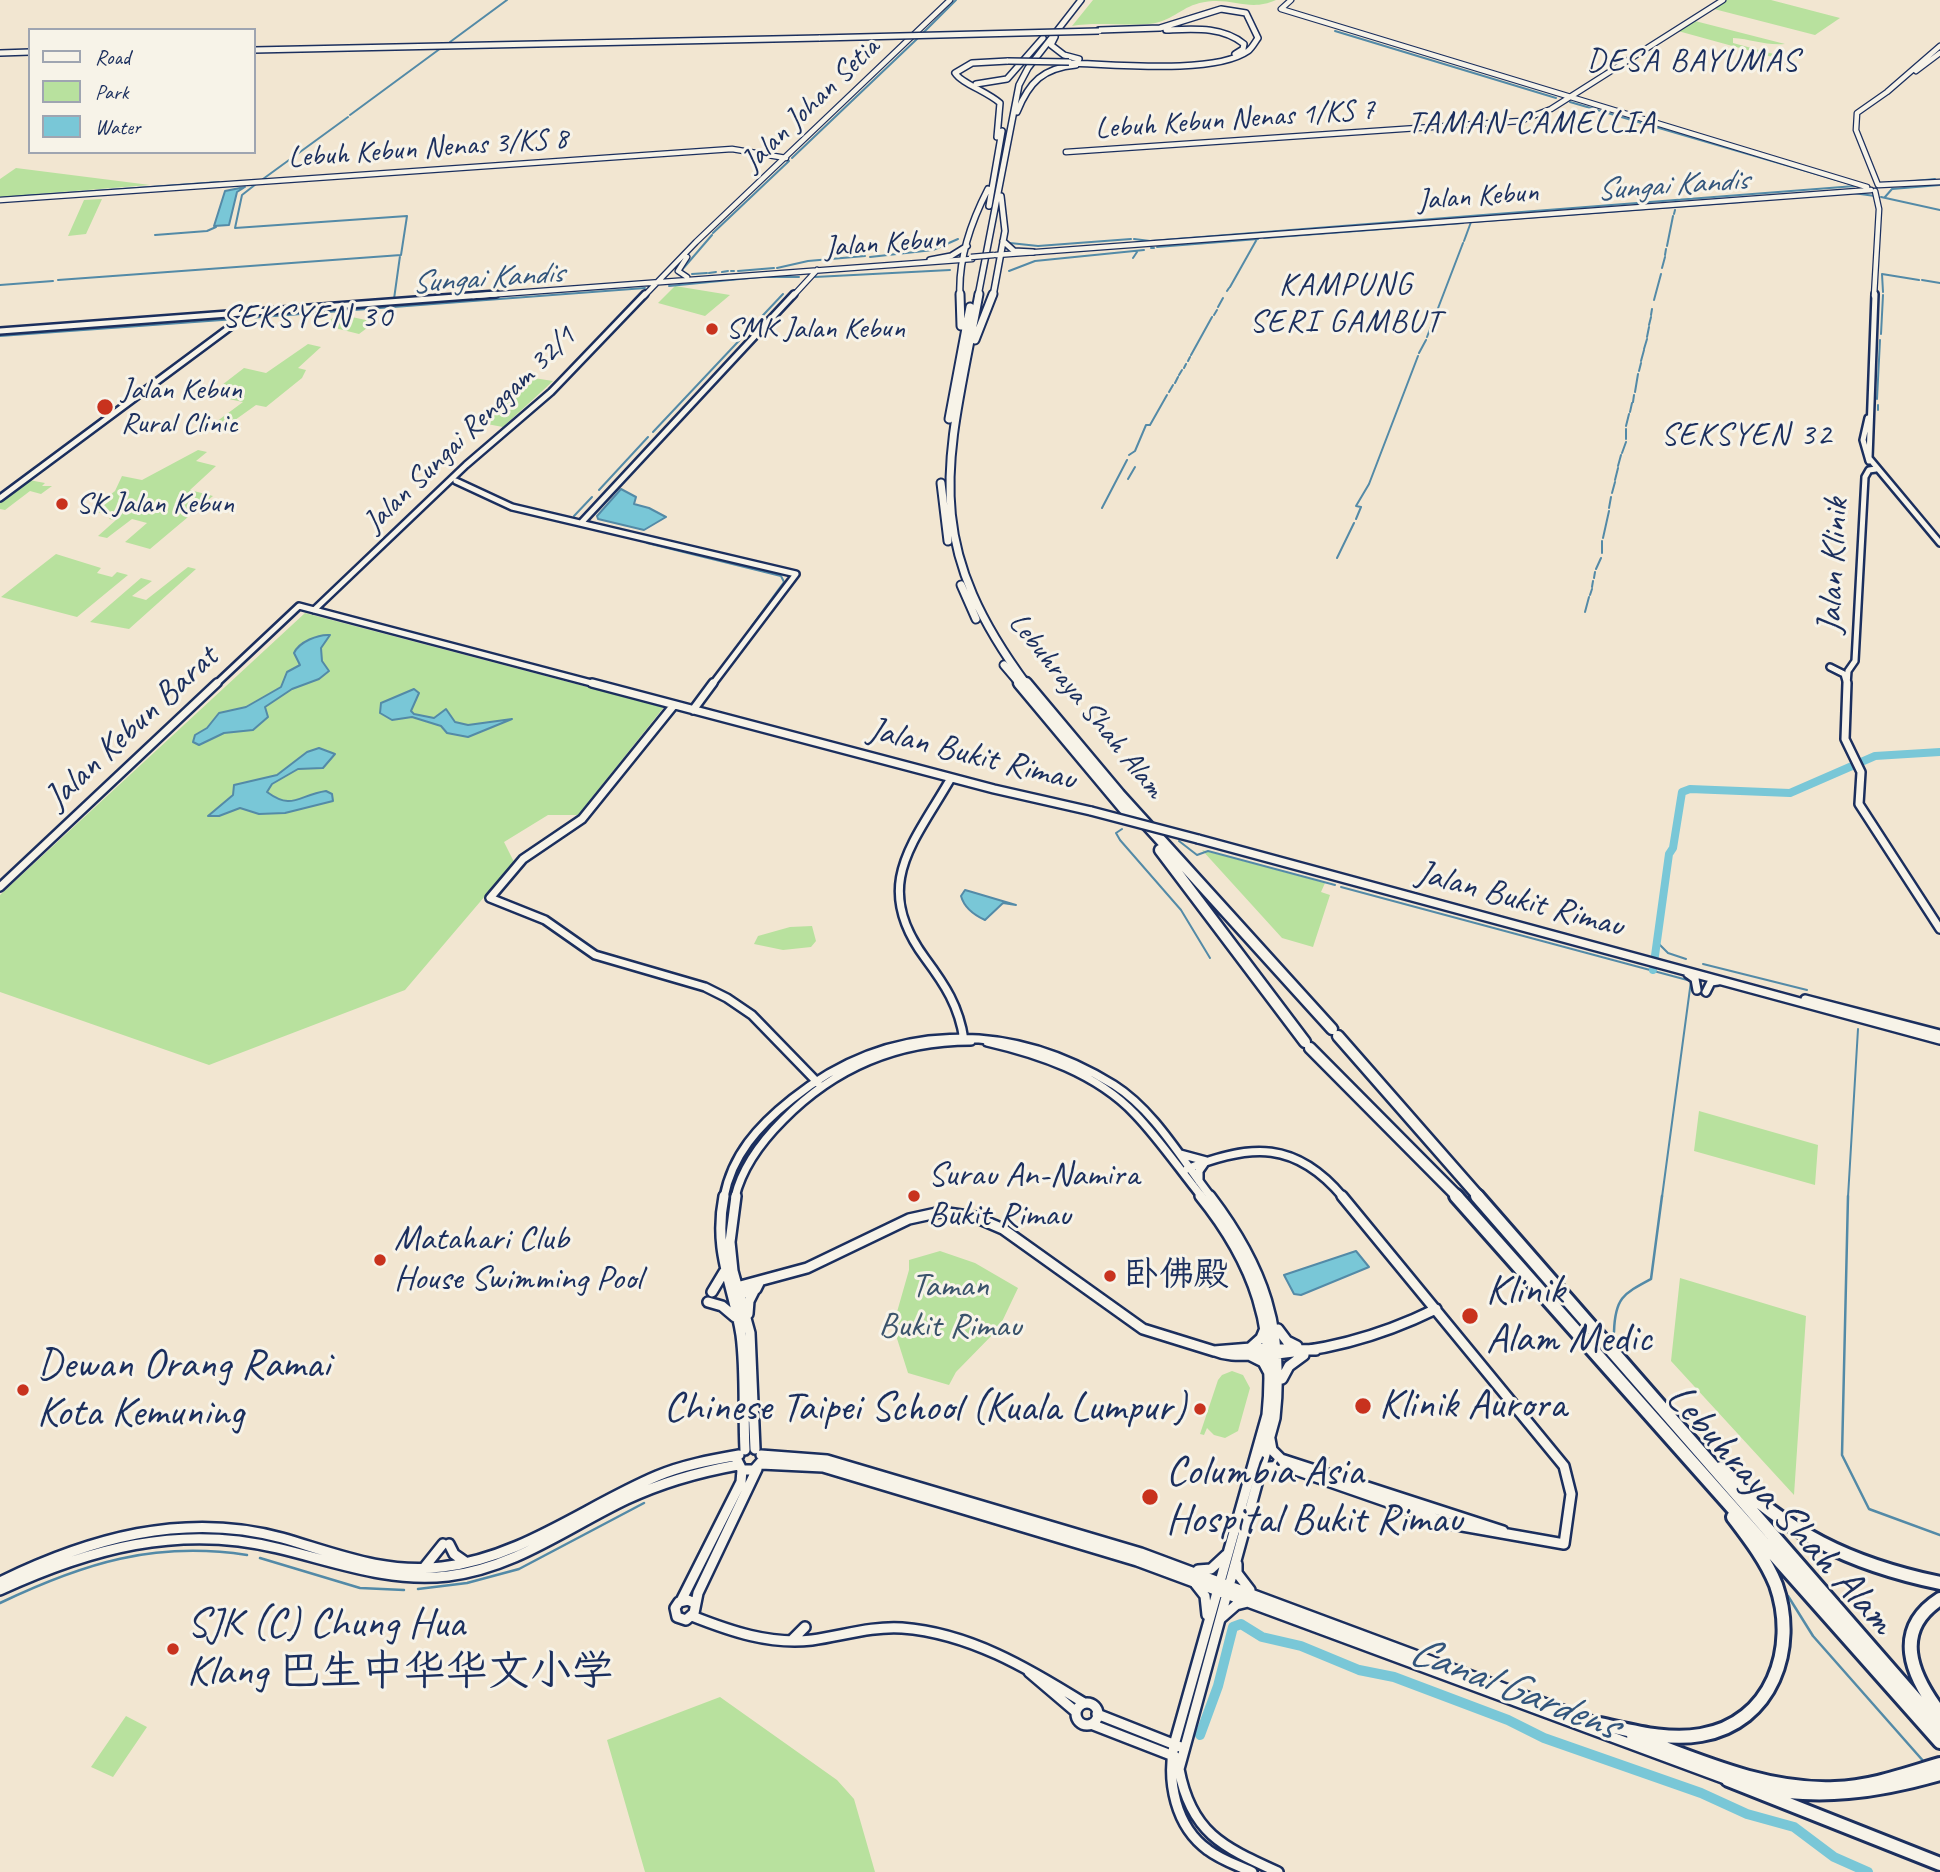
<!DOCTYPE html>
<html>
<head>
<meta charset="utf-8">
<style>
	body { margin:0 }
	#map { position:relative; width:1940px; height:1872px; overflow:hidden; background:#f2e6d1; font-family:Caveat,sans-serif }
	canvas { display:block }
	.legend { position:absolute; left:28px; top:28px; width:228px; height:126px; box-sizing:border-box; background:#f7f3e8; border:2px solid #9fa5b1; margin:0; padding:9px 12px; list-style:none; font-size:21px; color:#1b2f5e }
	.legend li { display:flex; align-items:center; gap:14px; height:35px }
	.legend b { width:35px; border:2px solid #9fa5b1 }
</style>
</head>
<body>
<div id="map">
<canvas width="1940" height="1872"></canvas>
<ul class="legend">
<li><b style="height:9px;background:#f7f3e8"></b>Road</li>
<li><b style="height:19px;background:#b8e19e"></b>Park</li>
<li><b style="height:19px;background:#79c7d7"></b>Water</li>
</ul>
</div>
<script>
const ctx = document.querySelector('canvas').getContext('2d');
ctx.lineJoin = 'round';
function fillPath(path, color) { ctx.fillStyle = color; ctx.fill(path, 'evenodd'); }
function trace(path, color, width, dash) { ctx.strokeStyle = color; ctx.lineWidth = width; ctx.lineCap = dash ? 'butt' : 'round'; ctx.setLineDash(dash || []); ctx.stroke(path); }
function write(font, color, halo, rows, align = 'center') {
  ctx.font = font + ' Caveat,"LXGW WenKai TC",sans-serif'; ctx.lineWidth = 6; ctx.setLineDash([]); ctx.textBaseline = 'middle'; ctx.strokeStyle = halo; ctx.fillStyle = color; for (const [text, x, y, turn = 0] of rows) {
    ctx.save(); ctx.translate(x, y); ctx.rotate((+turn || 0) * Math.PI / 180); ctx.textAlign = isNaN(turn) ? turn : align; if (halo) ctx.strokeText(text, 0, 0); ctx.fillText(text, 0, 0); ctx.restore();
  }
}
const green = new Path2D(`
	M1093 0H1276C1252 11 1237 0 1213 1 1185 3 1181 15 1159 22 1141 28 1098 21 1072 26Z
	M1727 0H1771L1840 18 1815 35 1714 9Z
	M1695 21 1785 44C1767 46 1751 39 1733 38V43L1781 56 1776 58 1678 31Z
	M16 168 150 185 0 197V179Z
	M102 199 86 234 68 236 84 200Z
	M675 286 730 295 705 316 658 303Z
	M338 314 375 322 359 334 323 325Z
	M308 344 321 347 298 368 306 370 302 378 266 407 256 405 228 425 216 422 243 402 209 395 244 368 266 373Z
	M527 377 553 381 503 427 476 422Z
	M198 450 207 452 196 461 216 466 190 490 213 496 150 549 125 542 147 523 132 519 107 538 98 536 116 520 109 519 113 515 90 511 115 491 122 476 142 480Z
	M29 480 45 483 42 486H52L41 494 30 491 5 510 0 509V502Z
	M56 554 101 568 97 573 112 577 117 572 128 575 77 617 1 597Z
	M188 567 196 569 129 629 90 622 141 578 152 581 132 596 146 600Z
	M305 613 664 707 578 815H548L504 842 514 862 405 990 209 1065 0 992V895Z
	M1202 850 1325 883 1321 892 1330 895 1313 947 1282 938Z
	M812 926 816 941 811 947 783 950 754 944 758 936 790 927Z
	M1699 1111 1818 1145 1815 1185 1694 1151Z
	M940 1251 975 1263 1018 1288 999 1328 956 1372 949 1385 908 1373 893 1326 909 1270V1260Z
	M1680 1278 1806 1316 1794 1495 1671 1361Z
	M1232 1371 1243 1375 1250 1388 1238 1431 1225 1438 1214 1435 1207 1428 1204 1435 1200 1434 1218 1380 1222 1375Z
	M720 1697 837 1780 854 1799 875 1872H645L607 1740Z
	M126 1716 147 1727 113 1777 91 1767Z`);
const water = new Path2D(`
	M245 187 237 192 229 225 214 226 225 191Z
	M621 489 636 497 634 504 649 508 666 517 644 530 598 519 597 516Z
	M330 635 321 648 322 661 329 671 319 679 292 689 265 707 268 717 253 730 224 733 199 745 193 742 195 735 207 728 219 713 246 707 281 687 287 672 300 665 294 653C299 642 318 634 330 635Z
	M414 689 419 693 411 711 414 714 434 718 446 709 455 722 468 725 512 719 468 737 447 733 441 726 412 717 392 720 380 713 381 703Z
	M319 748 335 754 323 768 298 769 272 784 267 792C293 811 298 795 326 791L332 794 333 801 285 813 259 814 240 808 219 816H208L233 795 234 785 277 775 307 752Z
	M965 890 972 892 1016 905 1003 903 985 920C974 915 964 907 961 896Z
	M1356 1251 1369 1267 1301 1295 1294 1294 1284 1275Z`);
const streamFar1 = new Path2D(`
	M1335 31 1556 98
	M922 34 956 0
	M450 42 507 0
	M1570 102 1854 185
	M350 115 441 48
	M792 158 918 38
	M263 179 348 117
	M1925 180 1935 179
	M1915 181 1924 180
	M1853 193 1875 196
	M39 195 219 182
	M1881 197 1940 210
	M1885 197 1892 189 1940 185
	M0 198 35 195
	M1674 214 1675 210
	M713 233 789 161
	M155 235 207 231 216 227
	M1264 238 1463 223
	M1134 239 1150 241 1855 186
	M1464 241 1471 222 1740 202
	M1010 243 1038 246 1131 239
	M1667 246 1673 216
	M1157 247 1258 239
	M1151 248H1154
	M1665 255 1666 249
	M870 257 933 250 958 239
	M1133 258 1137 252
	M777 268 808 261 865 256
	M1662 268 1665 257
	M681 271 712 235
	M731 271H734
	M738 271 774 268
	M1009 271 1035 261 1144 250
	M722 272 728 271
	M709 273 716 272
	M692 274 707 273
	M764 277H799
	M815 277 950 270
	M58 280 401 255 407 216 235 228 242 195 256 184
	M1922 280 1940 283
	M0 285 53 281
	M669 286 760 277
	M1230 287 1257 239
	M1227 291 1229 288
	M1883 292 1882 274 1919 280
	M394 299 400 256
	M1654 300 1661 274
	M1218 307 1223 298
	M1214 315 1217 310
	M1651 315 1652 309
	M248 318 645 288
	M1649 325 1651 317
	M1881 334 1883 295
	M0 336 236 319
	M1427 337 1463 243
	M1647 337 1649 327
	M1644 349 1647 339
	M1419 353 1426 340
	M1191 355 1212 317
	M1188 361 1190 357
	M1641 361 1644 350
	M1184 368 1186 364
	M1639 371 1641 363
	M1179 375 1182 370
	M1175 383 1178 377
	M1169 392 1173 385
	M1635 392 1638 374
	M1877 399 1880 340
	M1633 402 1634 395
	M1878 405V410
	M1630 412 1632 403
	M1626 426 1629 414
	M1626 429V439
	M653 432 783 294
	M1622 453 1626 442
	M1129 455 1135 451 1146 425H1150L1167 395
	M1618 466 1621 455
	M1128 479 1135 467
	M1615 480 1618 468
	M599 490 648 437
	M1612 493 1615 482
	M1102 508 1127 460
	M1609 508 1611 497
	M574 516 592 497
	M1356 519 1361 507 1356 506 1369 484 1418 356
	M1603 538 1609 511
	M1602 541V553
	M647 543 781 576 784 582 751 627
	M1337 558 1354 523
	M1596 569 1601 558
	M1594 578 1595 572
	M1592 587 1593 581
	M1590 595 1592 589
	M1585 612 1589 597
	M1122 829 1116 833 1120 840 1181 910 1210 958
	M1179 841 1197 855 1208 851 1335 885
	M1341 887 1691 981 1662 1197
	M1657 942 1668 953 1686 959
	M1703 964 1807 990
	M1848 1197 1858 1029`);
const stream = new Path2D(`
	M1848 1196 1842 1455 1869 1509 1940 1535
	M1614 1332C1615 1298 1623 1294 1651 1279L1662 1196
	M260 1558 360 1588 404 1590
	M418 1589 467 1583 519 1569 644 1503
	M1788 1596 1813 1636 1925 1763
	M0 1603C84 1563 154 1541 247 1555`);
const riverFar1 = new Path2D(`
	M1653 970 1669 854 1673 848 1682 792 1690 789 1790 793 1875 756 1940 752`);
const river = new Path2D(`
	M1200 1735 1218 1686 1233 1627 1241 1624 1262 1637 1301 1646 1359 1670 1394 1677 1508 1720 1544 1738 1701 1793 1747 1814 1794 1827 1834 1857 1868 1872`);
const secondaryFar3 = new Path2D(`
	M1291 0 1281 9 1867 187
	M1916 71 1940 53
	M1066 152 1520 121 1551 109 1723 0
	M1878 185 1856 130 1857 113 1887 92 1940 46
	M1879 185 1940 182
	M0 200 732 149 786 158
	M996 255 1871 190
	M687 257 678 271 687 277
	M473 296 972 259
	M644 296 696 242 950 0
	M793 296 817 270
	M1874 296 1879 209 1875 191`);
const secondaryFar2 = new Path2D(`
	M1875 294 1869 458 1940 543
	M0 331 496 294
	M1868 418 1863 440 1869 461
	M456 481 512 507 796 574 712 685
	M0 498 249 313
	M581 523 794 294
	M314 610 466 465 551 392 645 294
	M1830 667 1844 674 1846 681
	M215 685 299 606 599 685
	M1847 685 1848 671 1855 661 1865 477 1869 470 1876 469`);
const secondaryFar1 = new Path2D(`
	M592 683 994 789 1091 811
	M1847 683 1845 739 1861 772 1859 804 1940 929
	M674 705 582 819 523 859 490 898 545 920 595 955 705 987 727 998 752 1015 818 1083
	M693 710 713 683
	M951 778C913 844 871 885 925 958 945 985 959 1006 964 1040
	M1198 839 1940 1040
	M0 887 217 683
	M1688 974 1695 979 1697 990
	M1706 992 1711 982 1718 981
	M1805 999 1940 1034
	M987 1042C1039 1054 1096 1073 1135 1114 1159 1139 1180 1170 1202 1197
	M1180 1154 1206 1161 1199 1171V1181
	M1187 1169C1251 1143 1296 1141 1343 1197
	M724 1197C732 1155 758 1126 792 1099 889 1021 1009 1020 1114 1085 1155 1111 1182 1160 1211 1197
	M735 1197C742 1168 762 1141 783 1120 835 1067 897 1041 971 1041`);
const secondary = new Path2D(`
	M724 1196C713 1252 733 1284 741 1335 746 1373 743 1412 745 1450
	M736 1196 730 1242 733 1271 750 1333 755 1449
	M1200 1196C1255 1264 1276 1328 1267 1415L1174 1745C1167 1782 1175 1826 1208 1850 1221 1860 1237 1865 1252 1872
	M1210 1196C1264 1267 1285 1329 1275 1418L1179 1769C1191 1833 1223 1847 1278 1872
	M733 1288 807 1268 909 1219 941 1212 975 1217 1003 1229 1143 1329 1214 1351 1251 1348 1316 1350
	M712 1292 724 1272
	M736 1296 756 1289 759 1283
	M708 1302 722 1306 735 1317
	M748 1314 749 1301 755 1289
	M1278 1329 1287 1341 1297 1346
	M1251 1347 1261 1338 1266 1326
	M1215 1351C1229 1357 1243 1355 1258 1355 1321 1353 1379 1337 1436 1309
	M1251 1356 1263 1362 1271 1377
	M1282 1379 1289 1366 1304 1355
	M1270 1439 1272 1450 1281 1459 1503 1531
	M761 1455 827 1460 1141 1553 1600 1724
	M761 1464 823 1467 1137 1561 1728 1780
	M742 1470H754L761 1462
	M1260 1474 1269 1467 1284 1466 1451 1524 1564 1544 1571 1494 1564 1466 1342 1196
	M449 1544 454 1554 464 1561
	M1237 1564V1573L1250 1590
	M423 1569 443 1544
	M1198 1570 1211 1569 1226 1555
	M0 1582C88 1539 184 1511 282 1538 337 1554 384 1574 442 1567 521 1558 586 1506 657 1476 683 1465 711 1460 739 1455
	M1194 1582 1205 1596 1207 1615
	M0 1590C89 1549 179 1524 277 1548 333 1561 388 1583 448 1576 515 1568 568 1527 627 1499 663 1482 699 1472 738 1465
	M681 1601 741 1482 742 1470 737 1460
	M694 1603 688 1600 679 1602 675 1608 677 1617 686 1620 694 1613 698 1593 757 1469
	M692 1616C730 1631 770 1645 812 1640 842 1636 871 1626 902 1628 969 1633 1028 1668 1084 1703
	M1220 1619 1236 1605 1248 1602
	M792 1640 805 1627
	M1029 1672 1076 1712
	M1076 1714a11 11 0 1 1 22 0a11 11 0 1 1-22 0Z
	M1097 1714 1183 1748
	M1091 1724 1176 1757`);
const highwayFar3 = new Path2D(`
	M1166 30C1193 29 1222 26 1244 44L1243 49 1235 54
	M1055 37 1051 45 1064 55 1079 59
	M254 50 820 38
	M0 53 30 52
	M1069 63C1111 64 1214 75 1248 51 1252 48 1255 42 1258 38L1246 13 1221 9 1160 28 1099 30
	M976 84 1007 79 1043 38
	M1017 112C1029 82 1043 68 1076 65
	M997 137 1000 103C988 92 961 83 955 73L972 63 1008 61
	M989 206 1002 131
	M1003 241 1014 251 1033 252
	M930 260 951 256 967 246
	M960 296C958 258 971 222 988 189
	M978 296 1019 85 1028 68 1081 0
	M993 296 1005 231 1001 196`);
const highwayFar2 = new Path2D(`
	M960 294 961 326
	M979 294C948 461 917 537 1027 685
	M975 340 993 294
	M949 419 970 307
	M941 483 948 541
	M961 585 976 619
	M1004 665 1021 685`);
const highwayFar1 = new Path2D(`
	M1019 683 1131 817
	M1026 683 1119 794 1332 1029
	M1160 850 1305 1042
	M1338 1036 1479 1197
	M1310 1048 1458 1197`);
const highway = new Path2D(`
	M1456 1196 1940 1742
	M1477 1196 1940 1727
	M1721 1468C1787 1533 1849 1564 1940 1583
	M1940 1599C1892 1630 1911 1675 1940 1713
	M1600 1724C1633 1731 1667 1741 1701 1735 1772 1723 1798 1648 1776 1585 1766 1560 1749 1538 1733 1517
	M1633 1736C1698 1760 1765 1791 1835 1788 1871 1787 1906 1774 1940 1764
	M1728 1780 1940 1864
	M1755 1787C1820 1800 1877 1792 1940 1774`);
const secondaryBridgeFar1 = new Path2D(`
	M971 257 994 255`);
const secondaryBridge = new Path2D(`
	M1091 811 1198 839`);
const highwayBridge = new Path2D(`
	M820 38 1099 31
	M1008 61 1069 62`);
const markers = [
	[712,329,7,"#c8321e"],
	[105,407,9,"#c8321e"],
	[62,504,7,"#c8321e"],
	[914,1196,7,"#c8321e"],
	[380,1260,7,"#c8321e"],
	[1110,1276,7,"#c8321e"],
	[1470,1316,9,"#c8321e"],
	[23,1390,7,"#c8321e"],
	[1363,1406,9,"#c8321e"],
	[1200,1409,7,"#c8321e"],
	[1150,1497,9,"#c8321e"],
	[173,1649,7,"#c8321e"]
];
const farStreetnames = [
	["Jalan Johan Setia",811,105,-44],
	["Lebuh Kebun Nenas 1/KS 7",1235,120,-4],
	["Lebuh Kebun Nenas 3/KS 8",428,149,-4],
	["Jalan Kebun",1478,197,-4],
	["Jalan Kebun",885,244,-4],
	["Jalan Sungai Renggam 32/1",470,430,-44],
	["Lebuhraya Shah Alam",1086,706,51]
];
const farPoinames = [
	["SMK Jalan Kebun",726,329],
	["Jalan Kebun",121,390],
	["Rural Clinic",121,424],
	["SK Jalan Kebun",76,504]
];
const farNeighbourhoodnames = [
	["DESA BAYUMAS",1693,62],
	["TAMAN CAMELLIA",1532,124],
	["KAMPUNG",1346,286],
	["SERI GAMBUT",1346,323]
];
const farWaternames = [
	["Sungai Kandis",1672,186,-4],
	["Sungai Kandis",487,279,-4]
];
const farQuarternames = [
	["SEKSYEN 30",308,318],
	["SEKSYEN 32",1747,436]
];
const streetNames = [
	["Jalan Klinik",1834,566,-87],
	["Jalan Kebun Barat",132,728,-43],
	["Jalan Bukit Rimau",972,755,14],
	["Jalan Bukit Rimau",1520,900,15]
];
const poiNames = [
	["Surau An-Namira",928,1176],
	["Bukit Rimau",928,1216],
	["Matahari Club",394,1240],
	["House Swimming Pool",394,1280],
	["卧佛殿",1124,1276]
];
const parkNames = [
	["Taman",950,1287],
	["Bukit Rimau",950,1327]
];
const nearPoinames = [
	["Klinik",1486,1292],
	["Alam Medic",1486,1340],
	["Dewan Orang Ramai",37,1366],
	["Kota Kemuning",37,1414],
	["Klinik Aurora",1379,1406],
	["Chinese Taipei School (Kuala Lumpur)",1186,1409,"right"],
	["Columbia Asia",1166,1473],
	["Hospital Bukit Rimau",1166,1521],
	["SJK (C) Chung Hua",187,1625],
	["Klang 巴生中华华文小学",187,1673]
];
const nearStreetnames = [
	["Lebuhraya Shah Alam",1780,1510,48]
];
const nearWaternames = [
	["Canal Gardens",1513,1689,21]
];
fillPath(green, '#b8e19e');
fillPath(water, '#79c7d7');
trace(water, '#538aa7', 2);
trace(streamFar1, '#538aa7', 2);
trace(stream, '#538aa7', 2.5);
trace(riverFar1, '#79c7d7', 8);
trace(river, '#79c7d7', 10);
trace(secondaryFar3, '#1b2f5e', 7);
trace(secondaryFar2, '#1b2f5e', 10);
trace(secondaryFar1, '#1b2f5e', 12);
trace(secondary, '#1b2f5e', 14);
trace(highwayFar3, '#1b2f5e', 8);
trace(highwayFar2, '#1b2f5e', 11);
trace(highwayFar1, '#1b2f5e', 15);
trace(highway, '#1b2f5e', 18);
trace(secondaryFar3, '#f7f3e8', 4.5);
trace(secondaryFar2, '#f7f3e8', 5);
trace(secondaryFar1, '#f7f3e8', 7);
trace(secondary, '#f7f3e8', 9);
trace(highwayFar3, '#f7f3e8', 5);
trace(highwayFar2, '#f7f3e8', 7);
trace(highwayFar1, '#f7f3e8', 10);
trace(highway, '#f7f3e8', 12);
trace(secondaryBridgeFar1, '#1b2f5e', 7, []);
trace(secondaryBridge, '#1b2f5e', 12, []);
trace(highwayBridge, '#1b2f5e', 8, []);
trace(secondaryBridgeFar1, '#f7f3e8', 4.5);
trace(secondaryBridge, '#f7f3e8', 7);
trace(highwayBridge, '#f7f3e8', 5);
for (const [x, y, r, color] of markers) { const dot = new Path2D(); dot.arc(x, y, r, 0, 2 * Math.PI); ctx.fillStyle = color; ctx.fill(dot); trace(dot, '#f7f3e8', 2.5); }
write('30px', '#1b2f5e', '#f7f3e8', farStreetnames);
write('30px', '#1b2f5e', '#f7f3e8', farPoinames, 'left');
ctx.letterSpacing = '2px';
write('32px', '#1b2f5e', '#f7f3e8', farNeighbourhoodnames);
ctx.letterSpacing = '0px';
write('italic 32px', '#32557c', '#f7f3e8', farWaternames);
ctx.letterSpacing = '2px';
write('32px', '#1b2f5e', '#f7f3e8', farQuarternames);
ctx.letterSpacing = '0px';
write('35px', '#1b2f5e', '#f7f3e8', streetNames);
write('35px', '#1b2f5e', '#f7f3e8', poiNames, 'left');
write('35px', '#3a536b', '#f7f3e8', parkNames);
write('42px', '#1b2f5e', '#f7f3e8', nearPoinames, 'left');
write('42px', '#1b2f5e', '#f7f3e8', nearStreetnames);
write('italic 44px', '#32557c', '#f7f3e8', nearWaternames);
</script>
</body>
</html>
